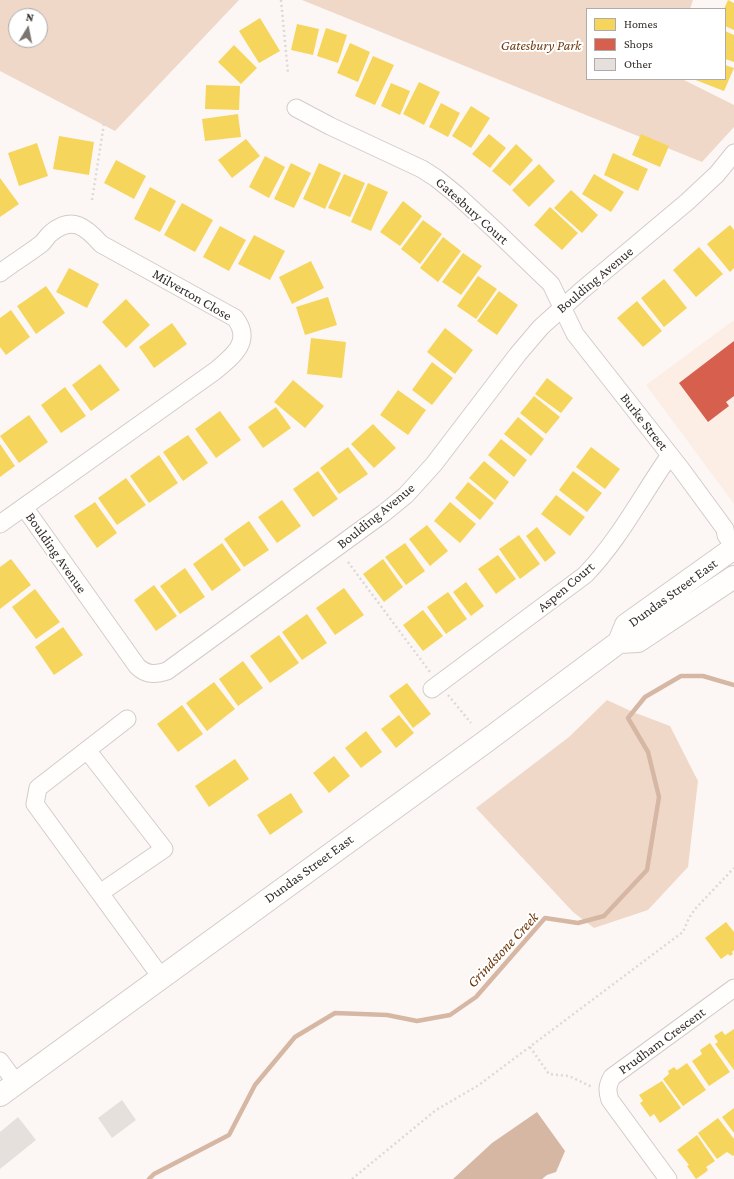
<!DOCTYPE html>
<html>
<head>
<meta charset="utf-8">
<style>
	body { margin:0 }
	#map { position:relative; width:734px; height:1179px; overflow:hidden; background:#fcf7f4; font-family:"Crimson Pro",serif }
	canvas { display:block }
	.legend { position:absolute; left:586px; top:8px; width:140px; height:72px; box-sizing:border-box; background:#fff; border:1px solid #aeaba9; margin:0; padding:5px 7px; list-style:none; font-size:12px; color:#352d29 }
	.legend li { display:flex; align-items:center; gap:8px; height:20px }
	.legend b { width:20px; border:1px solid #aeaba9 }
	.north { position:absolute; left:8px; top:8px; width:40px; height:40px; box-sizing:border-box; background:#fff; border:1px solid #aeaba9; border-radius:50%; rotate:10deg; font-size:11px; font-weight:700; line-height:16px; text-align:center; color:#352d29 }
	.north::after { content:''; display:block; margin:auto; width:14px; height:18px; background:#7b7470; clip-path:polygon(50% 0,100% 100%,50% 72%,0 100%) }
</style>
</head>
<body>
<div id="map">
<canvas width="734" height="1179"></canvas>
<ul class="legend">
<li><b style="height:11px;background:#f6d55c"></b>Homes</li>
<li><b style="height:11px;background:#d6604d"></b>Shops</li>
<li><b style="height:11px;background:#e6e0dc"></b>Other</li>
</ul>
<div class="north">N</div>
</div>
<script>
const ctx = document.querySelector('canvas').getContext('2d');
ctx.lineJoin = 'round';
function fillPath(path, color) { ctx.fillStyle = color; ctx.fill(path, 'evenodd'); }
function trace(path, color, width, dash) { ctx.strokeStyle = color; ctx.lineWidth = width; ctx.lineCap = dash ? 'butt' : 'round'; ctx.setLineDash(dash || []); ctx.stroke(path); }
function write(font, color, halo, rows, align = 'center') {
  ctx.font = font + ' "Crimson Pro",serif'; ctx.lineWidth = 4; ctx.setLineDash([]); ctx.textBaseline = 'middle'; ctx.strokeStyle = halo; ctx.fillStyle = color; for (const [text, x, y, turn = 0] of rows) {
    ctx.save(); ctx.translate(x, y); ctx.rotate((+turn || 0) * Math.PI / 180); ctx.textAlign = isNaN(turn) ? turn : align; if (halo) ctx.strokeText(text, 0, 0); ctx.fillText(text, 0, 0); ctx.restore();
  }
}
const built = new Path2D(`
	M734 320V504L646 385Z`);
const green = new Path2D(`
	M0 0H239L115 131 0 71ZM16 16H40V40H16Z
	M302 0H693L690 9H587V79H682L734 105V127L702 162Z
	M607 700 633 712 670 726 698 781 688 867 648 910 594 928 573 912 476 808 569 737Z`);
const water = new Path2D(`
	M537 1112 565 1151 556 1172 547 1175 542 1179H453L492 1143Z`);
const homes = new Path2D(`
	M728 0 734 3V30L725 26 724 9Z
	M260 18 280 51 259 63 239 31Z
	M297 24 319 29 313 55 291 50Z
	M326 28 347 35 338 63 317 56Z
	M725 31 734 35V62L725 59Z
	M350 43 370 52 358 82 337 73Z
	M234 45 257 68 241 84 218 62Z
	M373 56 394 65 375 105 355 96Z
	M725 65 734 68 724 91 693 79H725Z
	M419 82 440 92 424 125 403 114Z
	M391 83 410 91 400 115 381 106Z
	M206 85 240 86 239 110 205 109Z
	M441 103 460 113 448 137 429 127Z
	M471 106 490 118 471 148 452 136Z
	M238 114 241 137 205 141 202 119Z
	M489 134 506 148 490 168 472 154Z
	M641 134 669 146 660 167 632 155Z
	M59 136 94 142 89 175 53 169Z
	M246 139 260 156 232 178 218 160Z
	M37 143 48 176 19 186 8 153Z
	M516 144 533 160 510 186 492 171Z
	M613 153 648 169 638 191 604 175Z
	M265 156 285 167 269 198 249 187Z
	M116 160 146 176 134 199 104 183Z
	M291 163 311 173 294 208 274 199Z
	M319 163 341 173 325 209 303 199Z
	M539 164 555 181 529 207 512 190Z
	M344 174 365 183 350 217 328 208Z
	M594 174 624 192 611 212 582 194Z
	M0 178 19 204 0 217Z
	M368 183 388 192 371 231 351 222Z
	M150 187 176 201 160 232 134 219Z
	M571 190 598 215 582 233 554 208Z
	M403 201 422 216 400 246 380 232Z
	M182 203 213 220 195 252 164 235Z
	M550 207 578 233 562 250 534 225Z
	M423 220 442 234 420 264 401 249Z
	M730 225 734 230V268L730 272 707 244Z
	M220 226 246 240 229 271 203 257Z
	M254 235 285 251 270 280 238 264Z
	M443 237 461 251 438 282 420 268Z
	M699 247 723 274 696 297 673 270Z
	M463 253 482 266 461 295 442 282Z
	M311 261 324 288 292 304 279 277Z
	M69 268 99 284 87 308 56 292Z
	M478 276 497 289 476 319 457 306Z
	M664 279 687 308 664 327 641 298Z
	M46 286 65 313 36 334 17 306Z
	M499 291 518 305 497 335 477 321Z
	M328 297 337 325 305 335 296 307Z
	M126 299 150 325 126 348 102 322Z
	M637 301 662 331 643 347 617 318Z
	M11 310 30 337 6 355 0 347V318Z
	M172 323 187 344 154 368 139 347Z
	M445 328 473 350 455 374 427 352Z
	M311 338 346 342 342 378 307 374Z
	M432 362 453 378 432 405 412 390Z
	M100 364 120 390 91 411 72 385Z
	M547 378 573 398 561 413 535 394Z
	M293 380 324 406 305 428 274 402Z
	M65 387 86 416 61 433 41 405Z
	M398 390 426 410 408 435 380 415Z
	M534 396 560 417 546 434 520 413Z
	M276 407 291 428 263 448 248 427Z
	M220 411 241 440 216 458 195 429Z
	M29 415 48 442 19 463 0 436Z
	M518 417 544 439 531 456 504 434Z
	M373 424 396 448 374 468 351 444Z
	M188 435 208 463 183 481 163 452Z
	M501 439 527 460 514 477 488 455Z
	M0 444 15 466 0 477Z
	M348 447 368 474 339 494 320 468Z
	M591 447 620 469 605 489 576 467Z
	M159 455 178 483 149 503 130 476Z
	M484 461 509 482 495 500 469 478Z
	M318 471 338 499 313 517 293 489Z
	M573 471 602 493 587 512 559 490Z
	M126 478 146 505 117 525 98 498Z
	M468 482 494 503 480 520 455 498Z
	M556 495 585 517 570 536 541 514Z
	M282 500 301 526 277 543 258 517Z
	M95 502 117 533 97 548 74 516Z
	M450 502 476 524 460 543 434 521Z
	M249 521 269 550 244 567 224 539Z
	M427 525 448 551 430 566 409 539Z
	M537 527 556 553 545 562 526 536Z
	M519 535 540 564 520 579 499 549Z
	M222 543 241 570 212 591 193 564Z
	M405 543 425 571 406 585 385 557Z
	M498 555 516 579 496 594 478 569Z
	M11 559 31 585 0 609V567Z
	M383 559 403 587 384 602 363 574Z
	M185 568 205 597 180 614 160 586Z
	M466 582 484 606 471 616 453 592Z
	M154 585 177 616 156 631 134 600Z
	M344 588 364 615 335 635 316 608Z
	M35 589 60 622 36 639 12 607Z
	M448 592 467 619 446 634 427 607Z
	M423 610 443 636 423 651 403 625Z
	M307 614 327 643 302 660 282 632Z
	M63 627 83 655 54 675 35 647Z
	M279 635 299 663 270 683 250 656Z
	M243 661 263 688 238 706 219 679Z
	M214 682 235 709 207 731 186 703Z
	M407 683 431 714 413 728 389 696Z
	M182 705 203 734 178 752 157 724Z
	M399 715 414 733 396 748 381 729Z
	M366 731 382 752 361 768 345 748Z
	M334 756 350 776 329 793 313 773Z
	M235 759 249 779 209 807 195 786Z
	M291 793 303 812 270 835 257 815Z
	M726 922 734 932V950L732 952 733 954 730 956 728 954 721 959 705 938Z
	M734 1029V1070L715 1044 718 1042 714 1036 722 1031 725 1035Z
	M710 1043 730 1072 709 1086 692 1061 702 1054 700 1050Z
	M687 1063 706 1090 683 1106 663 1079 669 1074 668 1071 674 1067 677 1070Z
	M662 1081 681 1108 660 1123 654 1114 650 1117 640 1103 643 1101 639 1095Z
	M734 1108V1133L722 1117Z
	M718 1118 734 1139V1155L733 1156 727 1152 717 1159 698 1133Z
	M697 1135 715 1161 706 1167 708 1170 706 1172 696 1179 687 1166 689 1165 677 1150Z`);
const shops = new Path2D(`
	M734 341V396L726 402 729 406 708 422 679 383Z`);
const stream = new Path2D(`
	M149 1179 154 1174 229 1135 255 1085 295 1037 335 1013 387 1015 417 1021 450 1015 476 997 545 918 578 923 604 916 647 870 659 797 648 752 628 718 645 697 681 676H703L734 685`);
const building = new Path2D(`
	M122 1100 136 1120 112 1138 98 1118Z
	M18 1117 36 1140 0 1169V1132Z`);
const path = new Path2D(`
	M281 0 288 73
	M92 200 105 117
	M348 562 430 672
	M448 695 471 723
	M530 1047 549 1074 569 1076 592 1087
	M352 1179 436 1110 479 1085 683 932 689 918 695 909 734 868`);
const minor = new Path2D(`
	M296 108 330 126 422 169 436 178 457 195 496 231 551 284 575 334 681 469 725 529 726 535 734 547
	M0 273C13 263 28 254 41 244 45 241 47 236 51 233 72 215 86 227 101 244L235 318C253 341 233 356 215 371L0 524
	M24 507 137 666C146 675 155 675 167 671L384 513 406 495 434 464 518 354 541 327 581 291 687 202 717 174 734 153
	M432 689 585 575C619 540 642 495 670 455
	M127 719 38 788 35 804 161 977
	M87 750 164 849 100 893
	M0 1061 16 1083
	M668 1179 610 1100C607 1091 607 1086 612 1077L734 988`);
const primary = new Path2D(`
	M619 642 638 641 734 577
	M0 1095 485 742 619 642 626 625 734 548`);
const parkNames = [
	["Gatesbury Park",541,46]
];
const streetNames = [
	["Gatesbury Court",472,211,42],
	["Boulding Avenue",595,280,-40],
	["Milverton Close",192,295,30],
	["Burke Street",644,422,52],
	["Boulding Avenue",376,516,-39],
	["Boulding Avenue",56,553,55],
	["Aspen Court",566,587,-40],
	["Dundas Street East",673,593,-36],
	["Dundas Street East",309,869,-36],
	["Prudham Crescent",662,1041,-36]
];
const waterNames = [
	["Grindstone Creek",503,950,-47]
];
fillPath(built, '#fdeee5');
fillPath(green, '#f0d8c9');
fillPath(water, '#d6b7a4');
fillPath(homes, '#f6d55c');
fillPath(shops, '#d6604d');
trace(stream, '#d6b7a4', 4.5);
fillPath(building, '#e6e0dc');
trace(minor, '#d2ccc9', 19);
trace(primary, '#d2ccc9', 24);
trace(path, '#dbd9d9', 2.5, [2, 3]);
trace(minor, '#fffefd', 17);
trace(primary, '#fffefd', 22);
write('italic 14px', '#723b12', '#fff', parkNames);
write('14px', '#352d29', '#fff', streetNames);
write('italic 15px', '#6c360a', '#fff', waterNames);
</script>
</body>
</html>
